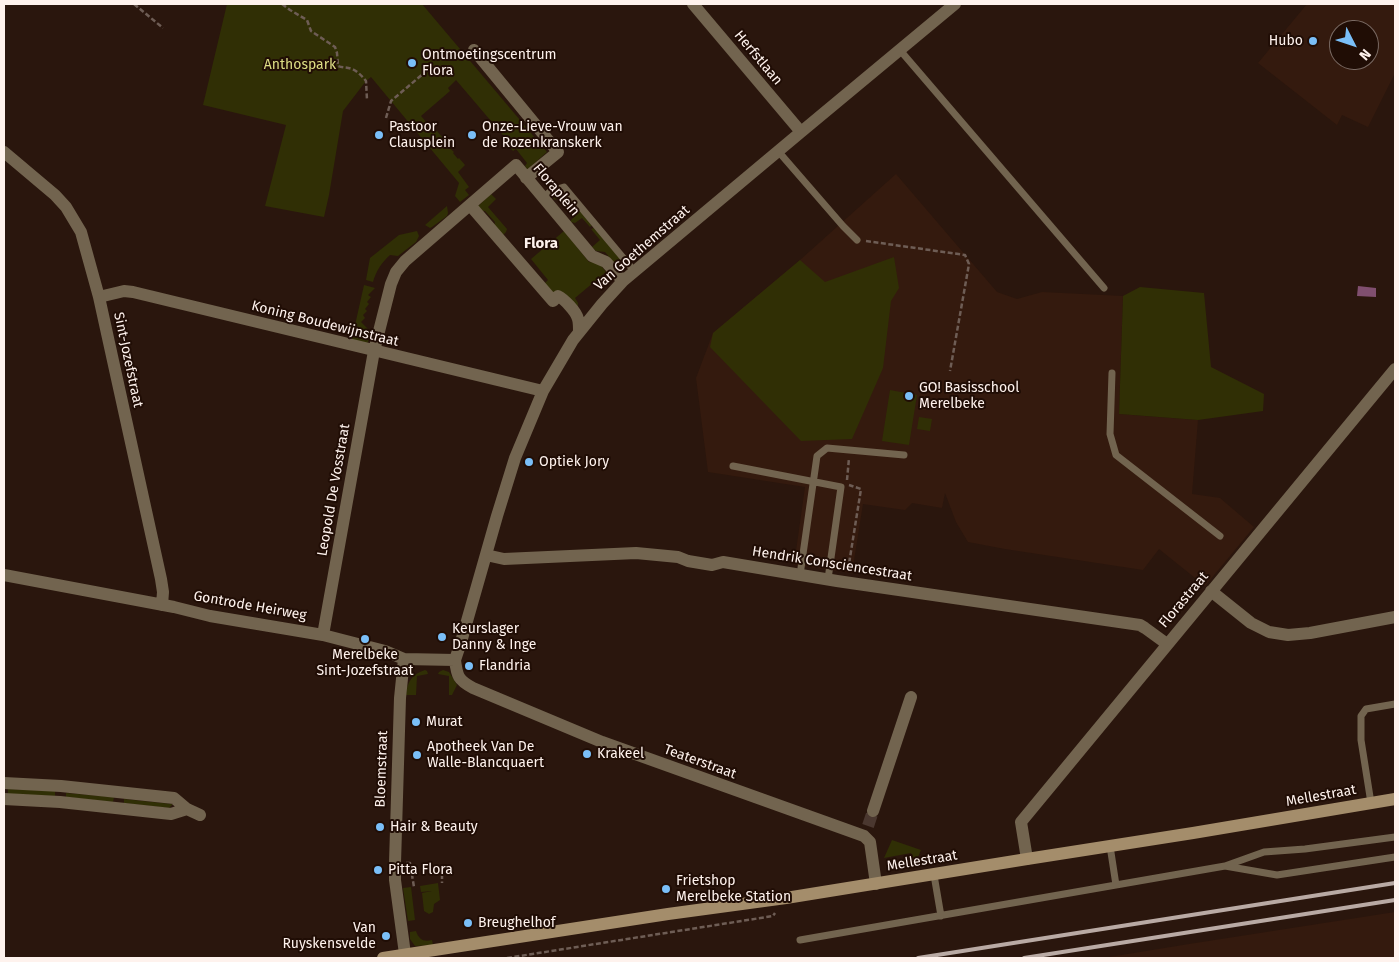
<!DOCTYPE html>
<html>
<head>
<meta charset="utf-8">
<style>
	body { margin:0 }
	#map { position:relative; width:1399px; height:962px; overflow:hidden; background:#2a160d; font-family:"Fira Sans",sans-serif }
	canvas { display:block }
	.frame { position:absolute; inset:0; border:5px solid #fef2ed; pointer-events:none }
	.north { position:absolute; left:1329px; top:20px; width:50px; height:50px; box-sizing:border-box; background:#200d05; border:1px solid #796962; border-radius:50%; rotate:131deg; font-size:14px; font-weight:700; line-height:20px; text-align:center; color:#fef2ed }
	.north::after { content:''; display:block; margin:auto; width:18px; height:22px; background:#7abff8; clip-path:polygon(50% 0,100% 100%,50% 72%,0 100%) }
</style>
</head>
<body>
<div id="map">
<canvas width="1399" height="962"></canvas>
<div class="frame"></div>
<div class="north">N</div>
</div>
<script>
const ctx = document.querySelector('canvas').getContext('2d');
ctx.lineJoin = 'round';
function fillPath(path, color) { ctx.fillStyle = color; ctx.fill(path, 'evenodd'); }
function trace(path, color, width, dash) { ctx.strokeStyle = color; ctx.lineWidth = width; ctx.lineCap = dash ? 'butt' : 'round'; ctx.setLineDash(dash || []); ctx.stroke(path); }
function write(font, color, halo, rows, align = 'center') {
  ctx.font = font + ' "Fira Sans",sans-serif'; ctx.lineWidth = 4; ctx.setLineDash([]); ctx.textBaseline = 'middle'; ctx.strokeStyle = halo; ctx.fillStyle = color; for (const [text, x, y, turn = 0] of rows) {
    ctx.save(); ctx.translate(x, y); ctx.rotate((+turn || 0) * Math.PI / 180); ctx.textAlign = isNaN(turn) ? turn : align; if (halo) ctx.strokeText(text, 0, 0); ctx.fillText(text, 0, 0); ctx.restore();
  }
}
const built = new Path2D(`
	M1307 4H1395V73L1368 127 1342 115 1337 125 1258 63ZM1339 30H1369V60H1339Z
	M896 174 997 292 1017 299 1042 292 1123 296 1119 414 1198 420 1192 494 1220 498 1254 527 1205 586 1159 549 1143 570 1005 549 968 542 956 522 945 493 942 508 912 503 905 510 863 504 852 573 794 565 805 487 708 472 696 378 713 333 800 260Z
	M1395 912V958H1103L1189 944Z`);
const green = new Path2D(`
	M227 4H422L547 152 529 168 527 169 525 166 527 163 516 149 513 151 506 143 508 141 456 80 448 88 450 91 421 116 435 132 437 131 443 138 441 140 454 152 453 153 458 159 459 158 465 165 458 172 469 187 465 190 469 195 460 202 455 196 459 183 371 77 366 81 343 111 329 195 324 217 265 206 286 125 203 105Z
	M562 189 592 225 590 227 582 218 575 223 571 222V220L578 213 562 194 555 200 553 198Z
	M491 194 496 199 488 207 507 229 506 232 503 235 494 226 495 222 485 211H483L478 206Z
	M447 206 448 213 447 216 432 227 430 228 425 225Z
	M594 228 621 260 620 264H615L605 252 596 251 592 247 600 240 591 229Z
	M417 231 419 236 416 242 398 256 390 255C382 262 376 271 373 282L366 280 370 258 399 235Z
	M564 231 589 262 599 263 606 272 575 298 578 303V306L552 298 542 286 548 280 531 259Z
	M894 257 899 288 891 301 883 368 852 439 801 441 710 347 713 333 800 260 825 282Z
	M364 285 375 288 368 295 371 297 367 302 369 304 365 309 367 311 363 315 365 318 361 322 371 332 368 342 366 344 351 343Z
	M1140 287 1204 293 1211 367 1264 394 1263 411 1198 420 1119 414 1123 296Z
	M890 390 917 395 909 445 882 441Z
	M919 417 932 419 930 431 917 429Z
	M425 670 427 671 428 674 417 676 416 695H406C407 682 412 674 425 670Z
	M443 670 449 672 457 685 452 695H449V676L438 674 439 672Z
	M8 789 55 791V796L8 794Z
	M66 793 114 797 113 802 66 797Z
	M124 799 172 804V805L169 808 124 803Z
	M892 840 921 850 918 857 913 858 911 853 884 858Z
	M438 883 440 900 434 904 433 912 429 914 424 911 422 893 432 891 421 892 420 886Z
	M411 887 415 920 408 921 403 888Z
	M416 931C419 940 424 942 432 940L433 945 415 946 410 939V932Z`);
const water = new Path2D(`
	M1358 286 1376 288V297L1357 296Z`);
const streetTunnel = new Path2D(`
	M868 826 873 811`);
const path = new Path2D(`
	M134 4 163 28
	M282 4 290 10 307 20 311 31 335 47 337 53 338 66C343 68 347 67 352 69 357 71 362 76 366 81L367 100
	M386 118 391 101 424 73
	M866 241 965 255 969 264 950 371
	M847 480 849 458
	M848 570 861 489 849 485
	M406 863H410L414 887
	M442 874V883
	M507 958 773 916 775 913`);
const lane = new Path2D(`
	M899 49 1104 288
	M778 151 843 226 857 240
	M543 198 551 191 564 187 635 272
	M1112 373 1110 434 1116 455 1220 536
	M733 466 841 487 828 579
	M800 575 817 456 827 448 904 455
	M1371 803 1361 740V716L1366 709 1395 704
	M1110 846 1116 885
	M1225 866 1264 852 1305 849 1395 837
	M934 875 941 916
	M800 940 1225 866 1277 875 1395 857`);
const street = new Path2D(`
	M693 4 801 132
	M474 50 558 152 526 178
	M4 152 55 195 66 207 81 232 99 297 161 579 163 592 162 605
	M470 205 553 301 558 296C564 299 576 311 578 319 579 322 579 328 579 332
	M99 297 124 291 133 292 543 391
	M486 555 504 559 636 553 678 557 688 561 712 565 723 562 837 581 1140 625 1145 628 1167 644
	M4 575 174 607 210 616 323 635 385 651 404 659 455 660
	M1211 591 1251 623 1269 632 1288 635 1310 633 1395 617
	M323 635 374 351 391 284 396 272 405 261 516 165 592 256 606 262 623 281
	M404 659 400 698 395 863V880L405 954
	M455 660 461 642 497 516 515 458 543 391 573 340 602 304 623 281 801 132 955 4
	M455 660C457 676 458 680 473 688L602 742 864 836 870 842 876 884
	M4 783 61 786 174 798 187 809 171 814 60 802 4 799
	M187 809 200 815
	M873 811 911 697
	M1027 859 1021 822 1395 369`);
const secondary = new Path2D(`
	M383 958 668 914 786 898 1027 859 1193 833 1395 799`);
const rail = new Path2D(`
	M918 958 1395 883
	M1024 958 1395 900`);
const markers = [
	[1313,41,5,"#7abff8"],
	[412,63,5,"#7abff8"],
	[379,135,5,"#7abff8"],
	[472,135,5,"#7abff8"],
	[909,396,5,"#7abff8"],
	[529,462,5,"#7abff8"],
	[442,637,5,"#7abff8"],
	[365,639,5,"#7abff8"],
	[469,666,5,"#7abff8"],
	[416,722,5,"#7abff8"],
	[587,754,5,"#7abff8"],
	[417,755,5,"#7abff8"],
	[380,827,5,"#7abff8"],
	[378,870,5,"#7abff8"],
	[666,889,5,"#7abff8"],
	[468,923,5,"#7abff8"],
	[386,936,5,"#7abff8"]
];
const poiNames = [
	["Hubo",1303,41,"right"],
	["Ontmoetingscentrum",422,55],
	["Flora",422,71],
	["Pastoor",389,127],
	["Clausplein",389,143],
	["Onze-Lieve-Vrouw van",482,127],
	["de Rozenkranskerk",482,143],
	["GO! Basisschool",919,388],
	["Merelbeke",919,404],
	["Optiek Jory",539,462],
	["Keurslager",452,629],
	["Danny & Inge",452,645],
	["Merelbeke",365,655,"center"],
	["Sint-Jozefstraat",365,671,"center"],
	["Flandria",479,666],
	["Murat",426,722],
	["Apotheek Van De",427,747],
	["Walle-Blancquaert",427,763],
	["Krakeel",597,754],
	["Hair & Beauty",390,827],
	["Pitta Flora",388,870],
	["Frietshop",676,881],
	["Merelbeke Station",676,897],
	["Breughelhof",478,923],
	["Van",376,928,"right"],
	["Ruyskensvelde",376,944,"right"]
];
const streetNames = [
	["Herfstlaan",758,58,50],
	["Floraplein",556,190,50],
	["Van Goethemstraat",642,248,-41],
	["Koning Boudewijnstraat",325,324,14],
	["Sint-Jozefstraat",128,360,78],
	["Leopold De Vosstraat",334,490,-80],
	["Hendrik Consciencestraat",832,564,9],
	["Florastraat",1184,600,-50],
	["Gontrode Heirweg",250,606,10],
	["Teaterstraat",700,762,20],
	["Bloemstraat",382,769,-88],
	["Mellestraat",1321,796,-10],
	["Mellestraat",922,861,-9]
];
const parkNames = [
	["Anthospark",300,65]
];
const neighbourhoodNames = [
	["Flora",541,244]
];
fillPath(built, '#341a0e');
fillPath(green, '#302f05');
fillPath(water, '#804f6f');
trace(streetTunnel, '#4a372f', 12, [12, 6]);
trace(path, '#6e5d55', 2.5, [5, 2.5]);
trace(lane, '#72644f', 7);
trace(street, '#72644f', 12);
trace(secondary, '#a48d6b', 12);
trace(rail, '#b9aaa4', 4);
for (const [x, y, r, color] of markers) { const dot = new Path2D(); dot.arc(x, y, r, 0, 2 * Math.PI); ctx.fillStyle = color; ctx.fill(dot); trace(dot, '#200d05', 2); }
write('14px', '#fef2ed', '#200d05', poiNames, 'left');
write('14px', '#fef2ed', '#200d05', streetNames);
write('14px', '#dcdd84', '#200d05', parkNames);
write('bold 15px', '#fef2ed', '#200d05', neighbourhoodNames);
</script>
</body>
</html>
